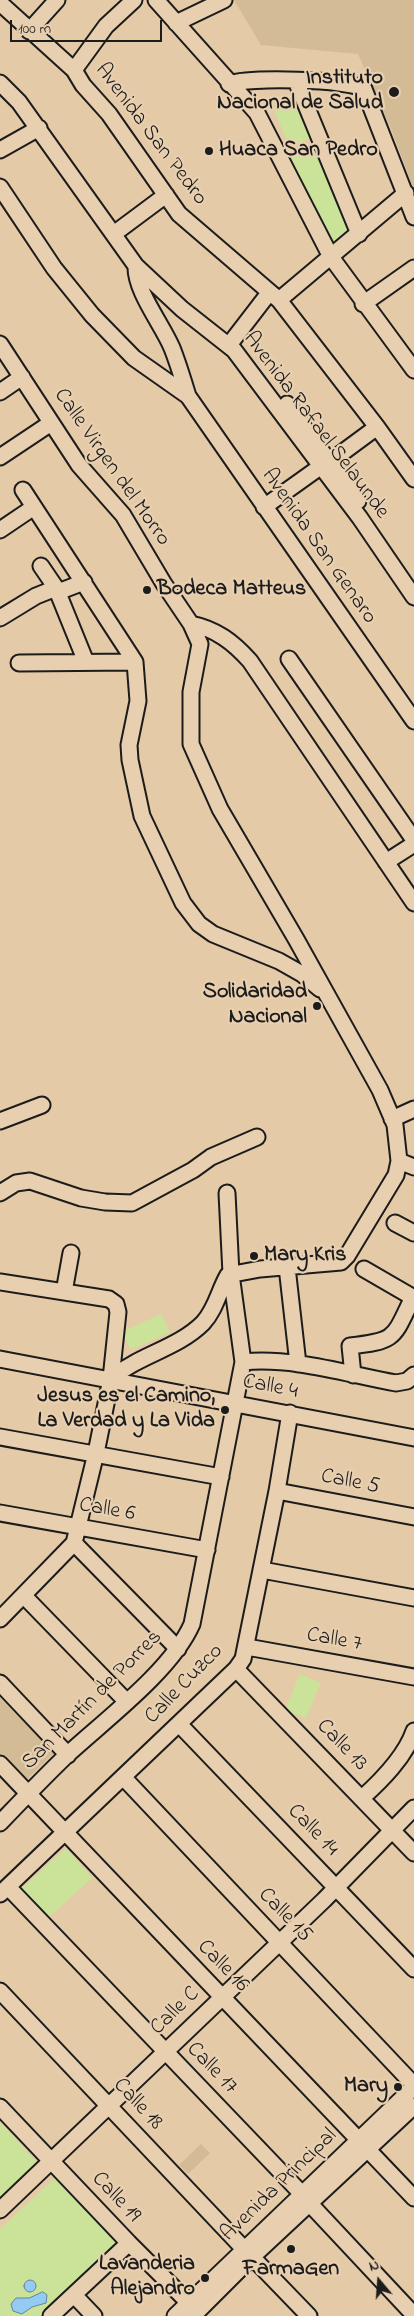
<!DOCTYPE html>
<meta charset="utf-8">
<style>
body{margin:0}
#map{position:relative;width:414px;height:2316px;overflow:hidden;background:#e4caa6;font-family:"Indie Flower",sans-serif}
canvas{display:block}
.north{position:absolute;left:354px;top:2256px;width:50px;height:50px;-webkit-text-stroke:4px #e8cfb0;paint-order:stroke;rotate:342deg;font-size:14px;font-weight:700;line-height:20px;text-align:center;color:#1c1c1c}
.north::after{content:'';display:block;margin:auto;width:18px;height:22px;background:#1c1c1c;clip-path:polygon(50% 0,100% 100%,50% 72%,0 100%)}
.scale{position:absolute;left:10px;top:20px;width:152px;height:22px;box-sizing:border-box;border:2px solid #1c1c1c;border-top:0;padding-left:6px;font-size:15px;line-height:18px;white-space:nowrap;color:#1c1c1c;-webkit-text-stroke:4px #e8cfb0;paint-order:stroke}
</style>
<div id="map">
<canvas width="414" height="2316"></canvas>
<div class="north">N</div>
<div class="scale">100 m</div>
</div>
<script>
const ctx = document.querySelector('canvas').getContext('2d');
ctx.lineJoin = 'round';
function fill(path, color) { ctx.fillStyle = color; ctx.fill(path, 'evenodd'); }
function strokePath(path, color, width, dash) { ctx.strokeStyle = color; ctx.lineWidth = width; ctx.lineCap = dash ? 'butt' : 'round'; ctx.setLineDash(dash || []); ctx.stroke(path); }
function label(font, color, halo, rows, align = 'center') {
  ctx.font = font + ' "Indie Flower",sans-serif'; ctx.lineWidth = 4.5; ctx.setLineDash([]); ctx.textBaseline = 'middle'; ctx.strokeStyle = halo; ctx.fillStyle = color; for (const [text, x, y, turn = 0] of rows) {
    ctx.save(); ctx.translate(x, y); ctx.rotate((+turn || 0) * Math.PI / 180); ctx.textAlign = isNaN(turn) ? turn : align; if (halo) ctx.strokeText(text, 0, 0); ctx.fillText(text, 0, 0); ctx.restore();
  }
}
fill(new Path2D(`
 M234,0H414V190L392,131L358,54L261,45Z
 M0,1698L54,1753L25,1781L0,1756Z
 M201,2144L210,2153L188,2174L179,2165Z`), '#d3bb96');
fill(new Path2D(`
 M297,93L314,137L289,146L271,101Z
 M320,145L355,230L328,245L291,156Z
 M161,1314L170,1332L131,1350L122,1332Z
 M300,1674L321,1683L306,1718L285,1710Z
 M66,1848L92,1878L47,1919L20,1890Z
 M0,2122L38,2164L0,2201Z
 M56,2177L121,2246L46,2316H0V2229Z`), '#cae399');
const water = new Path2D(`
 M24 2286a6 6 0 1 1 12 0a6 6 0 1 1-12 0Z
 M43,2292L47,2295L46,2303L32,2307L22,2314L13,2311L11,2304L16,2298H29Z`);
fill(water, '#93cbf2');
strokePath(water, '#63859c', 1);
const minor = new Path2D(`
 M156,0L257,113L331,257L414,370
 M0,3L74,70L83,85L109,114L179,214L279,300L377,427L414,479
 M176,23L224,0
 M29,31L57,0
 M74,70L106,26L134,0
 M296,81L359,234
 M0,83L19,102L136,266L182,309L234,350L360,518L414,597
 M229,84C248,77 349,79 364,89L414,217
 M0,150L39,128
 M0,187L54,268L92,315L134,358L188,396
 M119,230L166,195
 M136,266C135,291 162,324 172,348C178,363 183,380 188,396L414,721
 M279,300L406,193
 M363,304L414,268
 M0,344L79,465L123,515L164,584L191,624L200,644L191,692V744L220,809L296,939L380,1090L395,1125L399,1161L396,1175L347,1256L341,1262L260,1269L228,1275C219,1290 216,1309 203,1323C177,1349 138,1355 111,1379
 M229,345L269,293
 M0,392L22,377
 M287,404L358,501
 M0,457L51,423
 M331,461L377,427
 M23,490L135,662L138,701L129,745L130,760L142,816L183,903L199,924L213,934L279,961L302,974L320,989
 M264,507L320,467
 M0,530L34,507
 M41,566L56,588L86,662
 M58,592L84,582
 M0,618L36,596L56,588
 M191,624C216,629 233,642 250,661L414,903
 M289,659L414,840
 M19,663L135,662
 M386,862L414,844
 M392,1119L414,1109
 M0,1121L42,1105
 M399,1161L414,1167
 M0,1193L16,1183L30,1181L81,1198L105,1202L132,1203L193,1170L211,1157L257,1137
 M395,1223L414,1233
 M287,1267L298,1364
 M364,1269L414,1298
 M0,1282L109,1299L116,1304L118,1312L111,1379L96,1453L74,1543L0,1619
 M64,1292L71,1253
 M0,1359L414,1438
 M243,1362C294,1357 346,1374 396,1383L407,1381L414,1375
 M353,1375L350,1346C397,1341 393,1338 413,1297
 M0,1437L221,1477
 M277,1491L414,1517
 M0,1513L207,1550
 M74,1543L178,1649
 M262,1570L414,1598
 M24,1596L127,1702
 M247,1647L414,1677
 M236,1669L414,1853
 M0,1683L68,1755
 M179,1724L414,1969
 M0,1764L414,2198
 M123,1777L414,2085
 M362,1798C382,1780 405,1757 414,1731
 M0,1823C22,1800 44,1777 67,1755C105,1720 172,1670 192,1624L243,1362L231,1274L227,1193
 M8,1887L302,2194
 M0,1894L236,1669L243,1659L277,1491L290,1413
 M0,1991L244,2249
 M0,2107L129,2243L195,2309
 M311,2205L414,2315
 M0,2210L324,1900L414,1808
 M252,2257L309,2316
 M74,2295L94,2316
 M51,2316L129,2243
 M175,2316L414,2087
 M193,2316L252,2257L414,2106`);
strokePath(minor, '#1c1c1c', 19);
strokePath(minor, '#e8cfb0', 15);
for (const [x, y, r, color] of [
 [394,92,6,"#1c1c1c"],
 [209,151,5,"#1c1c1c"],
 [147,590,5,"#1c1c1c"],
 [317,1006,5,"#1c1c1c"],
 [254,1256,5,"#1c1c1c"],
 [225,1410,5,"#1c1c1c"],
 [398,2087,5,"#1c1c1c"],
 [291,2249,5,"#1c1c1c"],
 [205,2278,5,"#1c1c1c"]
]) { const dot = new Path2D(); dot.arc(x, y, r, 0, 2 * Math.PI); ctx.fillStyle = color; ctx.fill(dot); strokePath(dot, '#e8cfb0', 2); }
label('bold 22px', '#1c1c1c', '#e8cfb0', [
 ["Instituto",383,79],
 ["Nacional de Salud",383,104],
 ["Huaca San Pedro",219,151,"left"],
 ["Bodeca Matteus",157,590,"left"],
 ["Solidaridad",307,993],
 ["Nacional",307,1018],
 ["Mary Kris",264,1256,"left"],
 ["Jesus es el Camino,",215,1397],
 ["La Verdad y La Vida",215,1422],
 ["Mary",388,2087],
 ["Lavanderia",195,2265],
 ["Alejandro",195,2290],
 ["FarmaGen",291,2270,"center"]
], 'right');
label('22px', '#1c1c1c', '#e8cfb0', [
 ["Avenida San Pedro",150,135,53],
 ["Avenida Rafael Selaunde",315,426,53],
 ["Calle Virgen del Morro",111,468,55],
 ["Avenida San Genaro",318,547,55],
 ["Calle 4",270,1388,11],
 ["Calle 5",350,1483,11],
 ["Calle 6",107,1511,10],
 ["Calle 7",334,1641,10],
 ["Calle Cuzco",185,1685,-46],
 ["San Martín de Porres",93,1701,-45],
 ["Calle 13",341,1746,46],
 ["Calle 14",312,1831,46],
 ["Calle 15",284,1916,46],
 ["Calle 16",222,1967,46],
 ["Calle C",176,2012,-44],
 ["Calle 17",211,2069,46],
 ["Calle 18",137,2105,47],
 ["Avenida Principal",280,2186,-44],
 ["Calle 19",115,2198,47]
]);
</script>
